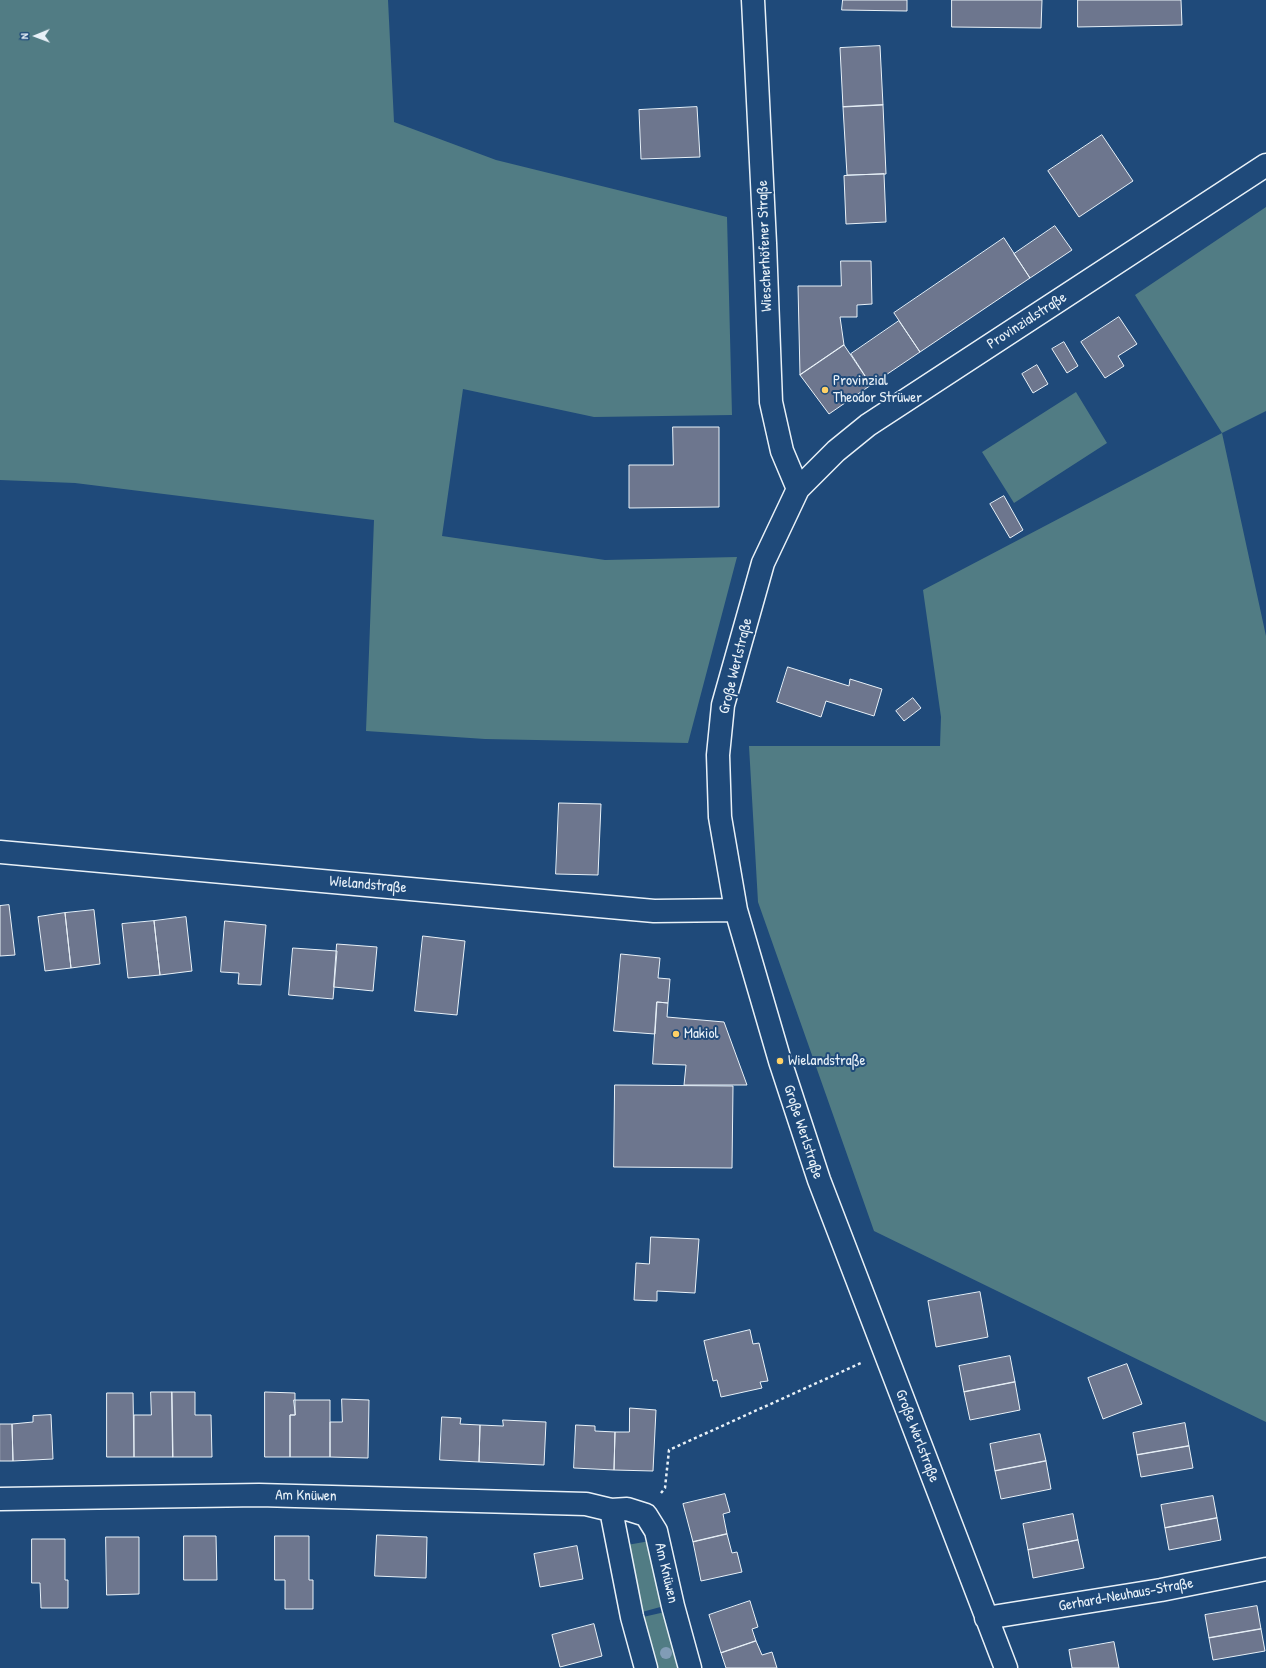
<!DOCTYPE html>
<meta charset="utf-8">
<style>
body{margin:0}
#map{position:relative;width:1266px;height:1668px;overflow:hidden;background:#1f4a7a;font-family:"Patrick Hand",sans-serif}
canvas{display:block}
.north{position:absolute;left:16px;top:16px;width:40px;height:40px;-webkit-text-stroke:3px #1f4a7a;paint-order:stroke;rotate:269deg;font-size:11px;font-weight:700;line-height:16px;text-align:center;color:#e8f1f8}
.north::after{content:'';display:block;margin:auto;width:14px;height:18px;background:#e8f1f8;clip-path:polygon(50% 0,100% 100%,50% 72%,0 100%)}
</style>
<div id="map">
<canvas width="1266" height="1668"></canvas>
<div class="north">N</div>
</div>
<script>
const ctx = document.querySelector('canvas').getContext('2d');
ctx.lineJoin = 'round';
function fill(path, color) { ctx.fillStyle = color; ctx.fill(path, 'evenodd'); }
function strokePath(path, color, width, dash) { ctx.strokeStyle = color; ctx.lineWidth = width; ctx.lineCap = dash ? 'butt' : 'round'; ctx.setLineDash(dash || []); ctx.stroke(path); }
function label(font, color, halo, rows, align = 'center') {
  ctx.font = font + ' "Patrick Hand",sans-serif'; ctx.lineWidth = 4; ctx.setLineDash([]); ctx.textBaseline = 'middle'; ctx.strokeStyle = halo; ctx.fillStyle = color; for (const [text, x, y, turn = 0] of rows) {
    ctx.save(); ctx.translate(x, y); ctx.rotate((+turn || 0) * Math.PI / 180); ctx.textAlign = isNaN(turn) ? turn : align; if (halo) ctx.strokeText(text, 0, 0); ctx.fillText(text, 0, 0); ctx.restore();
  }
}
fill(new Path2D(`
 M0,0H388L394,122L496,160L727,217L732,415L594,417L463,389L442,536L605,560L737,557L688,743L485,739L366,731L374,520L75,483L0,480Z
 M1266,207V411L1222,433L1266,636V1422L874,1231L758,902L749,746H940L941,717L923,590L1222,433L1135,295Z
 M1076,392L1107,443L1014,503L982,452Z
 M650,1541L664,1606L642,1612L627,1545Z
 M665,1612L683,1668H657L643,1617Z`), '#517c84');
const building = new Path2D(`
 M843,0H907V11L842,10Z
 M952,0H1042L1041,28L952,27Z
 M1078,0H1181L1182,25L1078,27Z
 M880,46L883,105L843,107L840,48Z
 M883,105L886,174L847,175L843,107Z
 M697,107L700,157L641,159L639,110Z
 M1102,135L1133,181L1079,217L1048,171Z
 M884,174L886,222L846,224L844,176Z
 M1055,226L1072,250L1030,278L1014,254Z
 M1004,238L1030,278L920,352L894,313Z
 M841,261H871L872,304L857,305V317H840L844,345L800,375L798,286H841Z
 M1119,317L1137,344L1118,356L1124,366L1105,378L1081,342Z
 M899,321L920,352L871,385L851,354Z
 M1064,342L1078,366L1067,373L1052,349Z
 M844,345L871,385L829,414L800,375Z
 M1037,365L1048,384L1033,393L1022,374Z
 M673,427H719V507L629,508V465H673Z
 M1004,496L1023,530L1010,538L990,504Z
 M788,667L849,686L850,679L882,689L874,716L826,701L821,717L777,702Z
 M913,698L921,708L904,721L896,711Z
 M559,803L601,804L598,875L556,874Z
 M9,905L15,955L0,956V906Z
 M94,910L100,964L71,968L65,913Z
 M65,913L71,968L45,971L38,917Z
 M186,917L192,971L160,975L154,921Z
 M154,921L160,975L128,978L122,924Z
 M225,921L266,925L261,985L238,984L239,973L221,972Z
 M423,936L465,941L457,1015L415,1011Z
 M337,944L377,947L373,991L334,987Z
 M293,948L337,951L333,999L289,995Z
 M621,954L660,958L658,978L670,979L668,1003L657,1002L655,1034L614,1031Z
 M657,1002L668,1003L667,1017L724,1022L747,1085H684L686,1065L653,1064Z
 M615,1085L733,1086L732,1168L614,1167Z
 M651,1237L699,1239L695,1293L657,1291V1301L634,1300L636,1263L649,1264Z
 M980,1292L988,1337L936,1347L928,1301Z
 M750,1330L753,1344L759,1343L768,1381L760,1382L762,1388L721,1397L717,1380L713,1381L704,1341Z
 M1010,1356L1015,1382L964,1392L959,1366Z
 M1127,1364L1142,1404L1103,1419L1088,1378Z
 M1015,1382L1020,1410L970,1420L964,1392Z
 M151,1392H172L173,1457H134V1415H151Z
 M172,1392H195V1415H211L212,1457H173Z
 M265,1392L295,1393V1415H290V1457H265Z
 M107,1393H133L134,1457H107Z
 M342,1399L369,1400L368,1458L330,1457V1422H342Z
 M294,1400H330V1457H290V1415H295Z
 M630,1408L656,1410L653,1471L614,1470L615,1432H629Z
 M51,1415L53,1459L13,1461L12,1424L33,1422V1416Z
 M442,1417L461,1418L460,1424L480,1425L479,1462L440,1460Z
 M503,1420L546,1422L544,1465L479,1462L480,1425L503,1426Z
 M1185,1423L1189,1446L1137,1455L1133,1433Z
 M0,1424H12L13,1461H0Z
 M576,1425L595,1426V1431L615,1432L614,1470L574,1468Z
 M1040,1434L1046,1461L995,1471L990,1444Z
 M1189,1446L1193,1468L1141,1477L1137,1455Z
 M1046,1461L1051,1489L1001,1499L995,1471Z
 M725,1494L730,1512L723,1514L727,1534L693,1542L683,1504Z
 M1213,1496L1217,1518L1165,1528L1161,1505Z
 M1073,1514L1078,1540L1028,1550L1023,1524Z
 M1217,1518L1221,1540L1169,1550L1165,1528Z
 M727,1534L732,1553L737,1552L742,1572L701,1581L693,1542Z
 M377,1535L427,1537L426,1578L375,1576Z
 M184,1536H216L217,1580H184Z
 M275,1536H309V1580H313V1609H285V1580H275Z
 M106,1537H139V1594L107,1595Z
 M32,1539H65V1580H68V1608H41L40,1583H32Z
 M1078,1540L1084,1568L1033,1578L1028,1550Z
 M577,1546L583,1579L540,1587L534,1554Z
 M750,1601L758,1627L752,1629L756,1641L721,1653L709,1615Z
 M1257,1606L1261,1629L1209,1638L1205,1615Z
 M594,1624L602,1656L560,1667L552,1635Z
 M1261,1629L1265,1651L1213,1660L1209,1638Z
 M756,1641L762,1655L772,1652L777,1668H726L721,1653Z
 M1114,1642L1119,1668H1072L1069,1650Z`);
fill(building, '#6d768e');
strokePath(building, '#e8f1f8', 1);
const minor = new Path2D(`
 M753,0L765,243L771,402L782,451L798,489
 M0,852L654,911L736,910
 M0,1499L259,1495L586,1504L611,1510L627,1509L646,1515L656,1531L673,1606L690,1668
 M611,1510L632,1617L646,1668
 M986,1618L1161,1590L1266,1569
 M1006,1668L819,1180L780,1061L736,910L720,817L718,755L723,705L763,563L798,489L836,451L868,425L1266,165`);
strokePath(minor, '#e8f1f8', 25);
strokePath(new Path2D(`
 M661,1493L665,1488L669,1450L861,1363`), '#e8f1f8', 2.5, [3, 3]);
strokePath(minor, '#1f4a7a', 22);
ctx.fillStyle = '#819cb6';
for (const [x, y] of [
 [666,1653]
]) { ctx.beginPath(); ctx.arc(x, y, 6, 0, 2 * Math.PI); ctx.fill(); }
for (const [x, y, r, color] of [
 [825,390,4,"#ffd166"],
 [676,1034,4,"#ffd166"],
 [780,1061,4,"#ffd166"]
]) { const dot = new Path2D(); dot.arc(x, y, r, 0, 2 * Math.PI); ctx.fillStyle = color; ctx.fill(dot); strokePath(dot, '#1f4a7a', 1.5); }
label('15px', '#e8f1f8', '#1f4a7a', [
 ["Wiescherhöfener Straße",765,246,-92],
 ["Provinzialstraße",1027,321,-33],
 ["Große Werlstraße",736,666,-76],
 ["Wielandstraße",368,885,5],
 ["Große Werlstraße",803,1132,72],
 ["Große Werlstraße",917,1436,69],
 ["Am Knüwen",306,1496,1],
 ["Am Knüwen",666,1573,77],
 ["Gerhard-Neuhaus-Straße",1126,1595,-10]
]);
label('15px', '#e8f1f8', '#1f4a7a', [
 ["Provinzial",833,381],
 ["Theodor Strüwer",833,398],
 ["Makiol",684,1034],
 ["Wielandstraße",788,1061]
], 'left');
</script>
